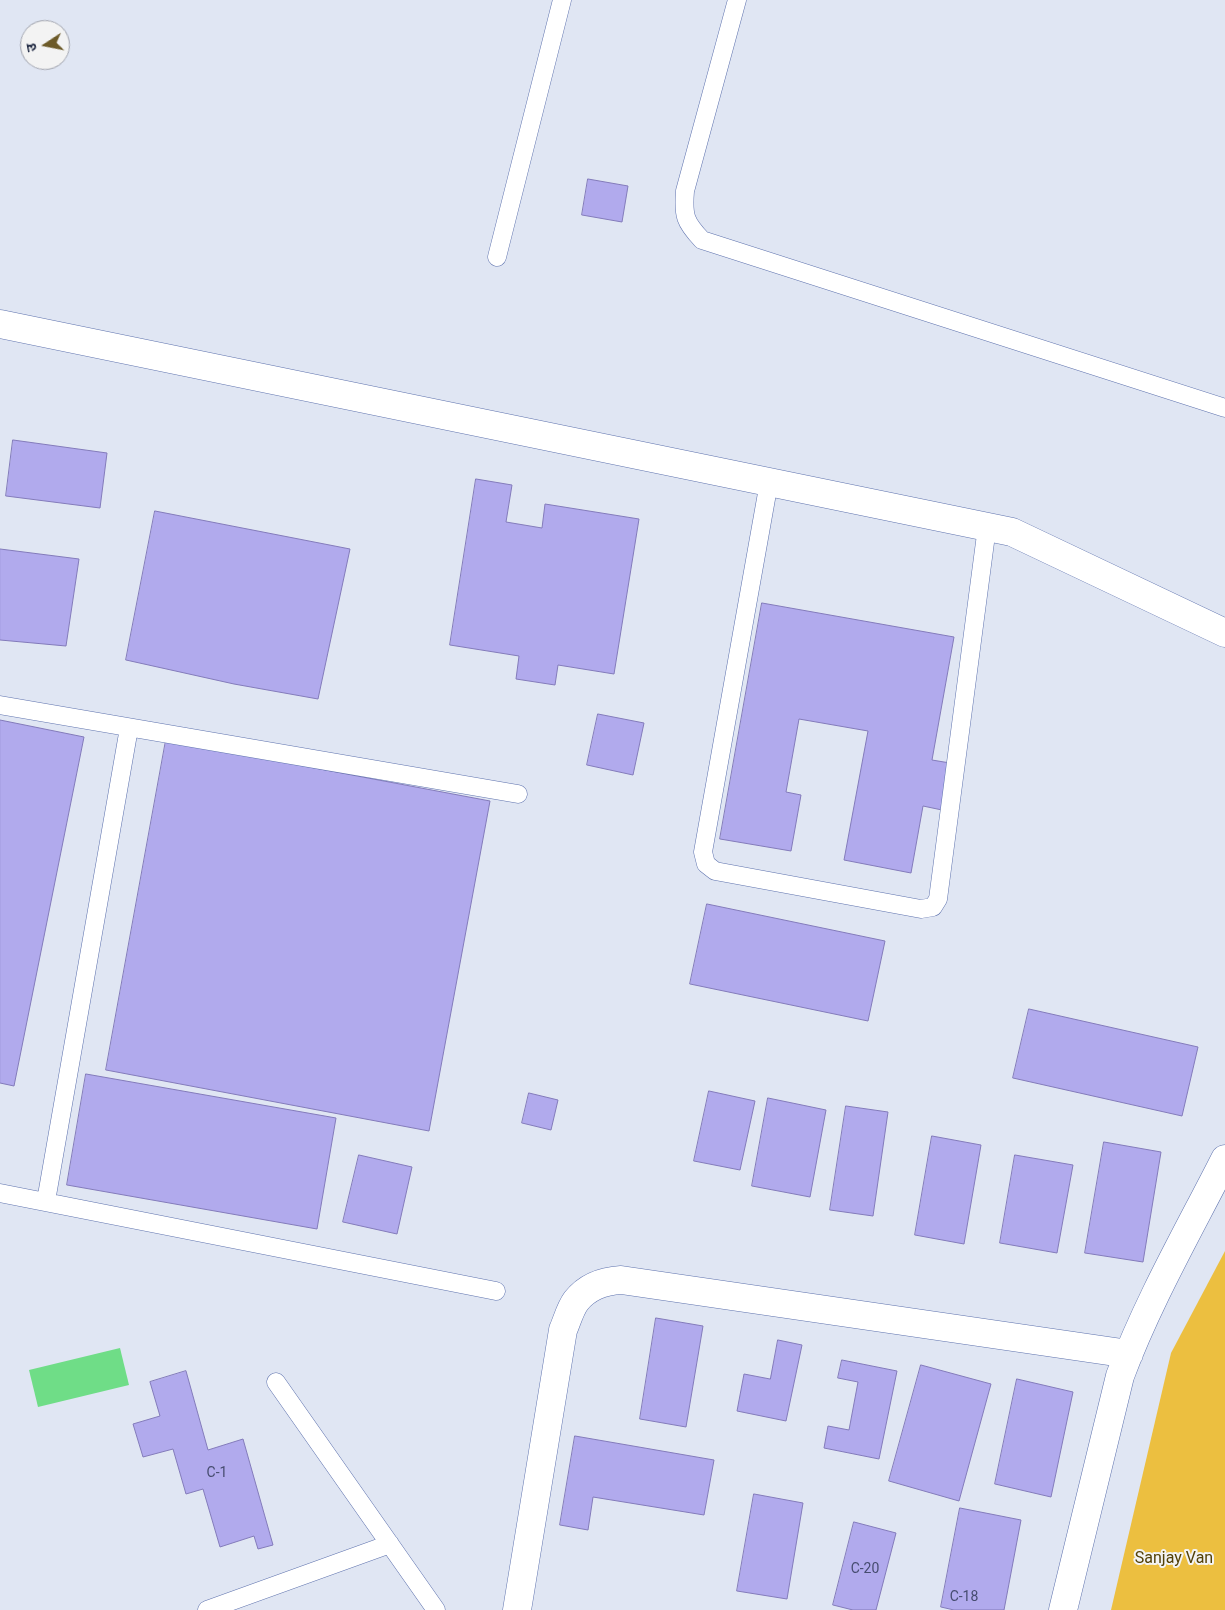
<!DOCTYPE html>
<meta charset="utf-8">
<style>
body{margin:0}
#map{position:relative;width:1225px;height:1610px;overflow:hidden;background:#e0e6f3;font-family:Roboto,"Noto Sans Devanagari",sans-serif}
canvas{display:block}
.north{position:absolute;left:20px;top:20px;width:50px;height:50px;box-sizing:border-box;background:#f3f3f3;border:1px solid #a0a3ad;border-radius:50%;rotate:259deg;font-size:14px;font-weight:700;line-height:20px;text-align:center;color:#232c45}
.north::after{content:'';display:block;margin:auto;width:18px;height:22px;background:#6c5a28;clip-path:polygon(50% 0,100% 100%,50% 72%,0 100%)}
</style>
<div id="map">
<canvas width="1225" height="1610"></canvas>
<div class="north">उ</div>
</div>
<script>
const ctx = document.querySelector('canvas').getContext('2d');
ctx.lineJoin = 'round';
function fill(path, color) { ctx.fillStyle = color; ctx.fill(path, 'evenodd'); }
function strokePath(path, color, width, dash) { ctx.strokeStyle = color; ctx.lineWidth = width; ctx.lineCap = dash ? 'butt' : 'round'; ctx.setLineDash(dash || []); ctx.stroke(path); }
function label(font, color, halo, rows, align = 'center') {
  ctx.font = font + ' Roboto,sans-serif'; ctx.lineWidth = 4; ctx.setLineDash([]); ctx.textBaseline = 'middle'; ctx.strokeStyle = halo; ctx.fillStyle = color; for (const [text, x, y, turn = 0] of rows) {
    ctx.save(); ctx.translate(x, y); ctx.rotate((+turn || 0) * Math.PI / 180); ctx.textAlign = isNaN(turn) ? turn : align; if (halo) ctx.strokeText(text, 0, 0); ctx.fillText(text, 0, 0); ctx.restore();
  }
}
fill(new Path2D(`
 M1225,1251V1610H1111L1171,1353Z`), '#ecbf40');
fill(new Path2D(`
 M120,1348L129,1385L38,1407L29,1370Z`), '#6fdd87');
const building = new Path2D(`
 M588,179L628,186L622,222L582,215Z
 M13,440L107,453L100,508L6,496Z
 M476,479L512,485L506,522L542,528L545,504L639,519L614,674L558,665L555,685L516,679L519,656L450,645Z
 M155,511L350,549L318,699L234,684L126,660Z
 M0,549L79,559L66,646L0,640Z
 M762,603L954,637L932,760L950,763L942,810L923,806L911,873L844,860L868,731L799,719L786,792L801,795L791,851L720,839Z
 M598,714L644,723L633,775L587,765Z
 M0,720L84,737L14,1086L0,1083Z
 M166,740L490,801L429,1131L106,1070Z
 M707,904L885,941L868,1021L690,984Z
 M1029,1009L1198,1047L1182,1116L1013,1078Z
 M86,1074L336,1118L317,1229L67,1185Z
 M709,1091L755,1101L740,1170L694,1161Z
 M529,1093L558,1100L551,1130L522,1123Z
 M768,1098L826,1110L810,1197L752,1186Z
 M846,1106L888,1112L873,1216L830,1210Z
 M932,1136L981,1145L964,1244L915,1235Z
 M1104,1142L1161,1152L1143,1262L1085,1253Z
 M359,1155L412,1167L397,1234L343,1222Z
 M1015,1155L1073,1165L1057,1253L1000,1243Z
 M656,1318L703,1326L686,1427L640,1419Z
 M778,1340L802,1345L786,1421L737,1411L744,1374L770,1379Z
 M842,1360L897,1371L879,1459L824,1448L828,1426L849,1430L858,1382L838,1378Z
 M921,1365L991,1384L959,1501L889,1481Z
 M186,1371L208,1450L243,1439L273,1545L258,1549L254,1536L220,1547L203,1489L186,1494L173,1449L143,1457L133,1424L160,1416L150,1382Z
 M1017,1379L1073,1392L1051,1497L995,1484Z
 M575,1436L714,1460L704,1515L593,1497L588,1530L560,1525Z
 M754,1494L803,1503L787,1599L737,1591Z
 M960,1508L1021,1520L1004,1610H954L941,1607Z
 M854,1522L896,1533L876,1610H853L833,1605Z`);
fill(building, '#b1aaed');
strokePath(building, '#837bba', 1);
const service = new Path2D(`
 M737,0L685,191C683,216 685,222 702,240L1225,408
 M497,257L562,0
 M769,482L703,852L706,864L715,871L921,909L933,907L938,899L987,527
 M0,705L518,794
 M0,1193L496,1291
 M46,1201L129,728
 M276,1382L436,1610
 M207,1610L390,1544`);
const minor = new Path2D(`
 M0,324L1012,532L1225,633
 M517,1610L563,1330C567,1321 570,1309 576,1301C587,1287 604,1281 621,1280L1129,1354
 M1063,1610L1120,1376C1148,1301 1189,1230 1225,1159`);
strokePath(service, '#5f73ae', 19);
strokePath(minor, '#5f73ae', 29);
strokePath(service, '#fff', 18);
strokePath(minor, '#fff', 28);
label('14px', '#464c6f', null, [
 ["C-1",217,1473],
 ["C-20",865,1569],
 ["C-18",964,1597]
]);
label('16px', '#534106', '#f3f3f3', [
 ["Sanjay Van",1174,1559]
]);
</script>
